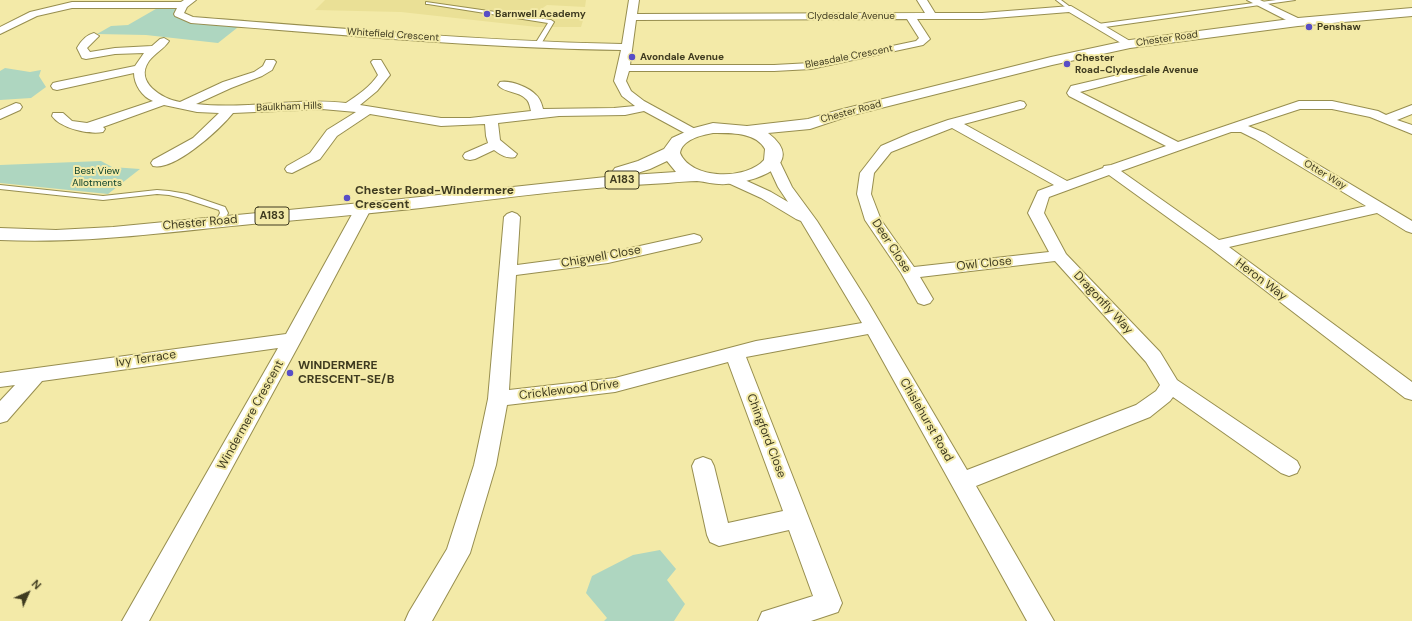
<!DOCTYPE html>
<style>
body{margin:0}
#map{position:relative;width:1412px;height:621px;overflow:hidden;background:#f3eaa8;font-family:"DM Sans",sans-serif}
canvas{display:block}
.north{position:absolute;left:8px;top:573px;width:40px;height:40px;-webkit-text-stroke:3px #f3eaa8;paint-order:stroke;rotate:45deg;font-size:11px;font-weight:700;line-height:16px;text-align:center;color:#3f3b20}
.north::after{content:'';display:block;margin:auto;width:14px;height:18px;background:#3f3b20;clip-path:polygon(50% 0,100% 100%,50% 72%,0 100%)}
</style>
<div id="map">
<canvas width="1412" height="621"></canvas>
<div class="north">N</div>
</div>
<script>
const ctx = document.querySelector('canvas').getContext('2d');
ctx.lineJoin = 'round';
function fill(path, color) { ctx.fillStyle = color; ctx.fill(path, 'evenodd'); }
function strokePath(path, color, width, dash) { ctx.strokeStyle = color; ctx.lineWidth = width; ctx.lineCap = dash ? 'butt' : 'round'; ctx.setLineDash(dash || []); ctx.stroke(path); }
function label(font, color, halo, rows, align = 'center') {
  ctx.font = font + ' "DM Sans",sans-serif'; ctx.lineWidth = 4; ctx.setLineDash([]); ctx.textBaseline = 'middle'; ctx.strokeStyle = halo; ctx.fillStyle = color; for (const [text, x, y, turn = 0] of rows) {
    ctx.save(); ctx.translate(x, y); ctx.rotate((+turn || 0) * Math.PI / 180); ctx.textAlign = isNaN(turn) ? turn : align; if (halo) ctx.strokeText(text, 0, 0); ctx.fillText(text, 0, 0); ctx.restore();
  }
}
fill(new Path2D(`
 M325,0H586L585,7L547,5L537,12L561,16L584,17L581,27H537L401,12L315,10Z`), '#eae096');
fill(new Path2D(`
 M183,5V17L242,24L218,43L146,35L97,34L111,26L128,25L161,6Z
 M5,68L30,72L41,70L39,76L46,87L31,98L0,100V71Z
 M101,161L112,167L140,169L108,194L0,183V165Z
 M660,550L676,569L667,580L685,604L674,621H604L607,618L586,593L592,576L633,555Z`), '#aed6c0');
const service = new Path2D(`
 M1056,0H1061L1073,9L1069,10Z
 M1276,0H1295L1098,28L1095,26L1098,24Z
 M426,2L551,20L554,22L541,44L538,46L535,44L548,23L428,4H426Z
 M0,185L103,196L157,190L169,191L187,194L225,207L228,213L223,223H220L216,221L220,213L219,210L182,198L169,195L157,194L103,200L0,189Z`);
const minor = new Path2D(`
 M184,0H196L187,7L184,13L193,17C336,28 479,41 622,44L629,0H639L637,14L925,13L917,0H927L935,13H982L1071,6L1135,44L1134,46H1126L1069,12L982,19H917L930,39L923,45L811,69L774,71H629L626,81L631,91L644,101L697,130L699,133L697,136L692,137L644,111L625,115L559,116L498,123L500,140L517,154L515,157C507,159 501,155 494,150L475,159L470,160L465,159L463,156L465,153L488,143L486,136L485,124L441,126L370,114L337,136L320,159L292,173L287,172L285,169L287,166L310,153L327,130L356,112L322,109L233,113C220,129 175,171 153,166L151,163L153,160L193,138L219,113L197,112L164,105L103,127L105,129L103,132C89,135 60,128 52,116L53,113H63L72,121L87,123L153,101C142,97 134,84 134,73L57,90L53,89L51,86L53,83L57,82L135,66L144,53L115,54L86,59L82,58L77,48C81,41 86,35 94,33L99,36L87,48L90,52L115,48L152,46L160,39L164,38L169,41C164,49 155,53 149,61C134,82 162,99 180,102L223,82L254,72L263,66L266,60H274L276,62L272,70L262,76L231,88L196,104C246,110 296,97 346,103C358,95 370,87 378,75L371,62L373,60H381L390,75L377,91L360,105L441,118H470L531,111C530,107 529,101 526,99C519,91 504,93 498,85L500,82C510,80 529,87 536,95C540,98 542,105 543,109L614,108L635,106L622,96L614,81L621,50C478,48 334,34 191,23L175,16L174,14L177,8H72L37,16L0,34V27L30,12L72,2H181ZM907,19L919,38L916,41L811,63L774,65H630L636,20Z
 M1247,0H1260L1302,20L1303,22L1298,25L1294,24Z
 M1144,69L1148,70L1150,72L1148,74L1080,92L1178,142L1299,101H1332L1378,111L1386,115L1412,105V114L1397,120L1412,125V134L1370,117L1332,109H1300L1248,126L1265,133L1412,221V233L1406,231L1377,213L1229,247L1412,382V400L1405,398L1210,248L1109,175L1049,197L1044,213L1066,254L1160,352L1177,380L1297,461L1300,467L1297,473L1289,476L1281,473L1173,397L1170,401L1150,417L976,486L1054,621H1027L868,334L746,357L842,603L838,612L811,621H758L762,612L813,596L789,530L719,546L710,542L707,535L692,466L695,460L703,457L711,460L714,466L728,523L783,511L728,362L615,392L507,405L496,465L470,553L432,621H405L409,612L447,549L474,465L488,399L504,217L507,214L512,212L517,214L520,217L517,265L608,253L694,234L700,236L702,239L700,242L608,263L516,275L509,390L615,378L756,341L862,323L801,221L796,219L761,198L726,182L724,179L726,176L731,175L736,176L771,192L788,202L778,187L766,161L768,158L773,157L778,158L792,187L817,221L868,302L967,470L1136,405L1156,391L1160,385L1146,362L1055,261L920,277L933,299L930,303L924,305L918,303L901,273L865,220L857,194L860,173L881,146L911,133L948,120L1020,101L1024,102L1026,105L1024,108L964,124L1067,181L1103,168L1104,166L1111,165L1166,146L1069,96L1067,93L1071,86ZM952,128L1054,185L1038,191L1028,213L1049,252L914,267L881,220L871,194L874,173L891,152ZM1231,132H1241L1255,139L1366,206L1219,240L1121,171Z
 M16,103L20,104L22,107L20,110L0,119V110Z
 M364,202L369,204L372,207L302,339L149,621H122L278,348L42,381L7,421L0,423V401L15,385L0,387V373L286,334L356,207L359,204Z`);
const primary = new Path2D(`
 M1412,8V16L1298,26L1130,48L1052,65L849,116L810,129L768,133C810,165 752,183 726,184C716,185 707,182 697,181C688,181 678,182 668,183C585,187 503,198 421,208C365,214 308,219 252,224C168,232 85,244 0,240V228L56,230L113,227L392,200L615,176L612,172L615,168L638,161L664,149L672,138L694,128L713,123L747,126L808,119L839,110L1051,57L1130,40L1298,18ZM713,133C730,133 756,132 765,149L764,160C747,180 691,180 680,153C682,140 701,135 713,133ZM667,161L676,172L631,175L650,169Z`);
strokePath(service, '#978e4f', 2);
strokePath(minor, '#978e4f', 2);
strokePath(primary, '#978e4f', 2);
fill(service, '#fff');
fill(minor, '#fff');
fill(primary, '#fff');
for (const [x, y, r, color] of [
 [487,14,4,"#584ec6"],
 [1309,27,4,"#584ec6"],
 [632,57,4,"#584ec6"],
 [1067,64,4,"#584ec6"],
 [347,198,4,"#584ec6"],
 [290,373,4,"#584ec6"]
]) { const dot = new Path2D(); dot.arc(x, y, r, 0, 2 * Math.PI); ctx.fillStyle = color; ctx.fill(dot); strokePath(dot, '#f3eaa8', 1.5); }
label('bold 10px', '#3f3b20', '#f3eaa8', [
 ["Barnwell Academy",495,14],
 ["Penshaw",1317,27],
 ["Avondale Avenue",640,57],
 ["Chester",1075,58],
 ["Road-Clydesdale Avenue",1075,70]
], 'left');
label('10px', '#3f3b20', '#f3eaa8', [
 ["Clydesdale Avenue",851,16],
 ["Whitefield Crescent",393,35,4],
 ["Chester Road",1167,39,-8],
 ["Bleasdale Crescent",849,57,-11],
 ["Baulkham Hills",289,107,-2],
 ["Chester Road",851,112,-15],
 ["Otter Way",1325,175,31]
]);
label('10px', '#093f29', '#f3eaa8', [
 ["Best View",97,171],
 ["Allotments",97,183]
]);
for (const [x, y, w] of [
 [622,180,34],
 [272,216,34]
]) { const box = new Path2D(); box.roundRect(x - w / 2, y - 9, w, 18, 3); ctx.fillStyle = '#f3eaa8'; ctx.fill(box); strokePath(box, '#3f3b20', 1); }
label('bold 11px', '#3f3b20', null, [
 ["A183",622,180],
 ["A183",272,216]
]);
label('bold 12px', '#3f3b20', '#f3eaa8', [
 ["Chester Road-Windermere",355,191],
 ["Crescent",355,205],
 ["WINDERMERE",298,366],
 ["CRESCENT-SE/B",298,380]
], 'left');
label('12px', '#3f3b20', '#f3eaa8', [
 ["Chester Road",200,223,-5],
 ["Deer Close",891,246,57],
 ["Chigwell Close",601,257,-10],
 ["Owl Close",984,264,-6],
 ["Heron Way",1261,280,37],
 ["Dragonfly Way",1103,303,47],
 ["Ivy Terrace",146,359,-8],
 ["Cricklewood Drive",569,390,-7],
 ["Windermere Crescent",251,415,-61],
 ["Chislehurst Road",926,420,60],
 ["Chingford Close",766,436,69]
]);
</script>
